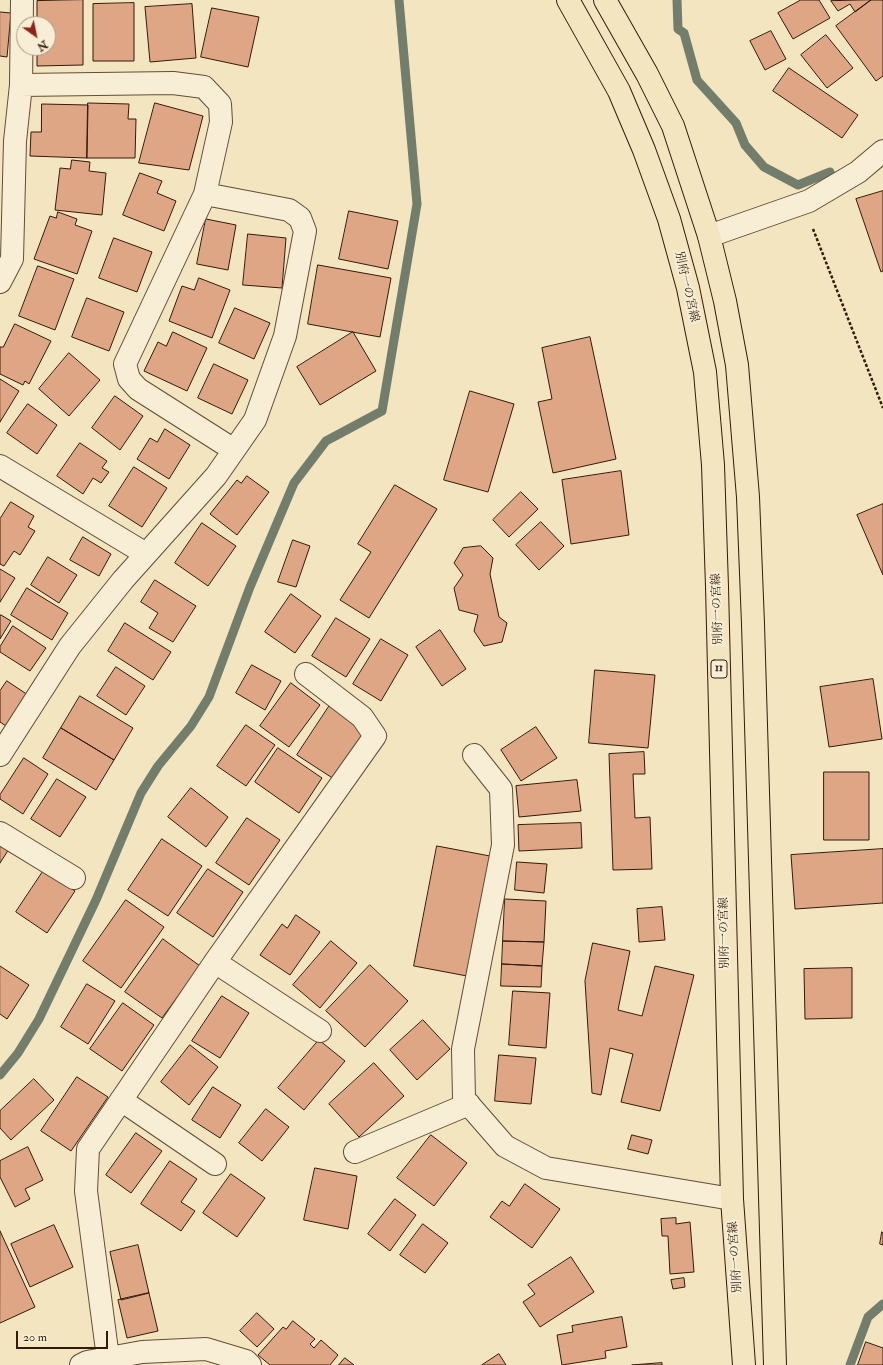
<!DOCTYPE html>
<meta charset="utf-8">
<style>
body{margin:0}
#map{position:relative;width:883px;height:1365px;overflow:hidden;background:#f2e5bf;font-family:"IM FELL Double Pica",serif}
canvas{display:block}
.north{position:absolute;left:16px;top:16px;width:40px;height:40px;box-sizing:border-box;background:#f7eed5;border:1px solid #a99984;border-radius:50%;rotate:147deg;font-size:11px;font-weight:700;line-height:16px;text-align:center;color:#35190a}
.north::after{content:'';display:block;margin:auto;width:14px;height:18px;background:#8f2418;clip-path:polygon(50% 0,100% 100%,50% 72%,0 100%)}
.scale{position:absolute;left:16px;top:1331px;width:92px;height:18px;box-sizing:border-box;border:2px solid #35190a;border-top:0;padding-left:5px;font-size:12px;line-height:14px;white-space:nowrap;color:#35190a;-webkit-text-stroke:3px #f7eed5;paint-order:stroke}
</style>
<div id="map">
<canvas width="883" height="1365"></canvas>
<div class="north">N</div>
<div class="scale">20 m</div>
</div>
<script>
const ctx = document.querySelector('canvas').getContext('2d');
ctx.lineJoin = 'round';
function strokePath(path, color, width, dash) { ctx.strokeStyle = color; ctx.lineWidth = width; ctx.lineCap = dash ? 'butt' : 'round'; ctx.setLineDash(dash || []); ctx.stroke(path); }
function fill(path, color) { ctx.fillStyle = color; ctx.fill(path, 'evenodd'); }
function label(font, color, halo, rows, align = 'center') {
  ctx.font = font + ' "IM FELL Double Pica","Noto Serif JP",serif'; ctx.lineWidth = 4; ctx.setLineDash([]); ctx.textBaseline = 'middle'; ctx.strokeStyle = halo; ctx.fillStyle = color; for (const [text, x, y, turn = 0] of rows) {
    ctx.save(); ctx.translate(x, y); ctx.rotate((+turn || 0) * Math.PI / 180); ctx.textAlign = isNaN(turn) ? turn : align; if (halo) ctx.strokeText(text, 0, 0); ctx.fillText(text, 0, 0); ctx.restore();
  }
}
strokePath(new Path2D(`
 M677,0L678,29L684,33L697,80L736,123L745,145L764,167L798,185L830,172
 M0,1075L18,1053L39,1019L96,900L141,793L158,766L191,726L209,697L250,587L294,483L326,441L382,411L417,204L399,0
 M850,1365L868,1317L883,1304`), '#737d6c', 9);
const building = new Path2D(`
 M83,0V65L37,66V48H48V24H37V1Z
 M801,0H819L830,18L793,39L778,13Z
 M871,0H883V76L876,81L836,26Z
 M871,0L855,12L850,4L838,11L831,1Z
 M134,3V61H93V4Z
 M192,4L196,58L150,62L145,7Z
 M212,8L259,17L248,67L201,57Z
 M0,12L11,13L7,57L0,56Z
 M771,31L786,59L765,70L750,41Z
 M826,35L853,68L827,88L801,55Z
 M789,68L858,115L842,138L773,91Z
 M88,103L129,104L128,119H136L135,158H87Z
 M155,103L203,116L189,170L139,163Z
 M42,104L88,105L87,158L30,156L31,132H41Z
 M72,160L90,162L89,171L106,173L102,215L55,210L60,168L70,169Z
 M140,173L162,181L157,193L176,201L164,231L123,215Z
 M883,191V271L881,272L856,199Z
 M349,211L398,221L388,269L339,259Z
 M58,212L77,219L75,225L92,231L77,274L34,259L50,216L56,218Z
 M206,219L236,225L228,270L197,264Z
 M248,234L286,238L282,288L243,285Z
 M114,238L152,252L137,292L99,278Z
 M318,265L391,278L380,337L308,324Z
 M38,266L74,279L55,330L19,316Z
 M199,278L230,290L212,338L169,321L182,286L194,290Z
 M87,298L124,312L109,351L72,337Z
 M235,308L270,323L254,359L219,343Z
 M15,324L51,341L29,384L25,381L23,385L0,374V347H3Z
 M173,332L207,348L187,391L144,371L158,342L166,346Z
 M353,332L376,371L320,405L297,367Z
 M590,337L616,459L553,473L538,402L552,399L542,348Z
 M69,353L100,380L69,416L39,389Z
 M214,364L248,380L232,414L198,398Z
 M0,379L19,391L0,422Z
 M470,391L514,404L488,492L444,480Z
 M115,396L143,416L120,450L92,428Z
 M28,404L57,425L37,454L7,433Z
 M165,429L190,445L169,479L137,459L150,438L157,442Z
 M80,443L107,461L102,468L109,472L101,483L93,478L83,494L57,476Z
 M134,467L167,488L142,527L109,506Z
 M621,471L629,535L571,544L562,480Z
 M247,476L269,492L237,535L210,514L237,480L241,483Z
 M395,485L437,509L369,618L340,600L371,552L358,544Z
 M521,492L538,509L509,537L493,520Z
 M11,502L34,516L28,527L35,531L20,555L14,551L4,566L0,564V519Z
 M883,504V575L857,515Z
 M541,522L564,546L539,570L516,545Z
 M202,523L236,546L208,586L175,563Z
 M83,537L111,554L99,576L70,560Z
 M293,540L310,546L296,587L278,582Z
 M481,546L493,558L490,574L499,617L507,623L502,642L484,646L474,631L478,615L459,610L454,588L463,575L454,563L463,548Z
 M48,557L77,575L59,603L31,585Z
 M0,569L15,578L0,602Z
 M155,580L196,606L173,642L149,628L158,613L141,602Z
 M27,588L68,613L52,640L11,615Z
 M291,594L321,616L295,653L265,632Z
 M1,615L11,621L0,639V617Z
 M336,618L370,639L346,677L312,656Z
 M125,623L171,652L153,680L108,651Z
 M13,626L46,648L30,671L0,652V647Z
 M440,630L466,669L442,686L416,647Z
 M381,639L408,655L381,701L353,684Z
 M252,665L281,681L265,710L236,693Z
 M116,667L145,686L126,715L97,696Z
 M595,670L655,675L648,748L589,743Z
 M873,679L882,739L829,747L820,687Z
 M7,681L31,697L9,728L0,722V691Z
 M291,683L320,705L289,747L260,726Z
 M80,696L133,728L114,760L61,728Z
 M330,705L370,732L337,781L297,755Z
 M246,725L275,745L246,786L217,766Z
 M536,727L557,758L521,781L501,750Z
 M61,728L114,760L96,790L43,758Z
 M278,748L322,778L299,813L255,782Z
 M644,752L645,774H633L635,818L650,817L652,869L613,870L609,754Z
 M24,758L48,774L23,814L0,799V795Z
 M824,772H869V840H824Z
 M57,779L86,797L60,837L31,819Z
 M577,780L581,811L519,817L516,786Z
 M191,788L228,817L206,847L168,817Z
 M247,818L280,840L249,885L216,863Z
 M581,823L582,848L519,851L518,825Z
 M162,839L202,866L168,916L128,890Z
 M0,843L9,849L0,863Z
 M437,846L490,856L467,976L414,966Z
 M883,849V903L795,909L791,855Z
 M517,862L547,864L544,893L515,890Z
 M208,869L243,892L213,937L177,913Z
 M44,870L75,891L47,933L16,912Z
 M505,899L546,901L544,942L503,941Z
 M126,900L164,927L121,988L83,961Z
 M662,907L665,940L639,942L637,909Z
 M296,915L320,932L290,975L260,955L282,924L287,928Z
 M163,939L200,966L162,1018L125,992Z
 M331,941L357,963L320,1008L293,985Z
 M503,941L544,942L542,966L502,964Z
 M593,943L630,951L618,1010L642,1016L655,966L694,975L660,1111L621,1102L633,1054L610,1048L601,1095L592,1093L585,981Z
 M502,964L542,966L541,987L501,986Z
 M370,965L408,1001L365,1047L326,1011Z
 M0,966L29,985L7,1019L0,1014Z
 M852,968V1018L805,1019L804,969Z
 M87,984L115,1001L88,1044L61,1027Z
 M513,991L550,993L546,1048L509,1045Z
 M222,996L249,1013L220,1058L192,1041Z
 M123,1003L154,1025L122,1071L90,1049Z
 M423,1020L450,1049L417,1080L390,1050Z
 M319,1040L345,1061L304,1110L278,1088Z
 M190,1045L218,1067L189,1105L161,1082Z
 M499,1055L536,1058L531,1104L495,1101Z
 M374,1063L404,1096L359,1137L329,1104Z
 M77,1077L108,1097L71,1151L41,1131Z
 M34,1079L54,1100L11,1140L0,1128V1111Z
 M213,1087L241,1105L220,1138L192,1120Z
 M266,1109L289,1127L262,1161L239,1143Z
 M136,1133L162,1151L131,1193L106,1175Z
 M431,1135L467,1163L434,1206L397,1178Z
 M632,1135L652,1140L648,1154L628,1149Z
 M28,1147L43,1180L25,1189L30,1199L15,1207L0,1177V1161Z
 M170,1161L197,1179L181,1202L195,1211L181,1231L141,1204Z
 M315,1168L357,1176L348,1229L304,1220Z
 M231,1174L265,1198L237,1237L203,1213Z
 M525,1184L560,1209L532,1248L490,1217L502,1201L509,1206Z
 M395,1199L416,1215L390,1251L368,1234Z
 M676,1218V1224L690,1222L694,1272L670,1274L668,1236H662L661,1219Z
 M423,1224L448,1243L425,1273L400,1255Z
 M54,1225L73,1267L30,1287L11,1244Z
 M0,1231L35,1307L0,1323Z
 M882,1232L883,1233V1245L880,1244Z
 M138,1245L149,1293L121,1300L110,1252Z
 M571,1257L594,1292L540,1327L523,1302L535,1294L528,1285Z
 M684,1278L685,1287L673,1289L671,1280Z
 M149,1293L158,1331L127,1338L118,1300Z
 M257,1313L274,1329L257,1347L240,1331Z
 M622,1317L627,1347L605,1351L606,1358L562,1365L557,1335L573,1332L572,1326Z
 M293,1321L315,1339L310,1344L314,1348L321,1340L338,1355L330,1365H270L258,1355L283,1327L286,1329Z
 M866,1342L883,1348V1365H858Z
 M499,1354L506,1365H482Z
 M345,1358L354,1365H339Z
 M662,1363V1365H632Z`);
fill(building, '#dfa686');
strokePath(building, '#35190a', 1);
const minor = new Path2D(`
 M21,85L173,83L204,87L220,104L221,122L205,194L125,364L129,379L138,389L234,450
 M709,236L809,201L858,172L883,151
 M0,282L12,259L15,141L21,85L22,0
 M0,466L146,554
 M0,755L70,646L123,580L216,476L255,420L285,336L305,231L300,218L289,210L205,194
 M474,755L501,789L503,845L463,1049L464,1099L505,1146L546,1168L732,1199
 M0,833L74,878
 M215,962L320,1031
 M121,1100L215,1164
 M355,1152L469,1104
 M108,1358L86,1191L88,1149L215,962L375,736L362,717L306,674
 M81,1365L87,1362L142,1352L206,1349L246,1361L250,1365`);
const major = new Path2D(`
 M568,0L619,91L644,150L669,219L688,288L705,372L713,465L717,587L732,1199L744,1365
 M605,0L647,74L673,126L709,236L725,301L737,365L748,497L753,624L775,1365`);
strokePath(minor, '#644c37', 24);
strokePath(major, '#35190a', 24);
strokePath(new Path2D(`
 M813,229L883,408`), '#35190a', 2.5, [3, 2]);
strokePath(minor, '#f7eed5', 22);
strokePath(major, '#f2e5bf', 22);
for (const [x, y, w] of [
 [719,669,16]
]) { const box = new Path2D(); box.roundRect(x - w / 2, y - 9, w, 18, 3); ctx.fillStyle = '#f7eed5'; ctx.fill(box); strokePath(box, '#35190a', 1); }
label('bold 11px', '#35190a', null, [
 ["11",719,669]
]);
label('12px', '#35190a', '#f7eed5', [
 ["別府一の宮線",686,287,77],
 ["別府一の宮線",718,609,-92],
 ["別府一の宮線",725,933,-91],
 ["別府一の宮線",736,1257,-94]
]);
</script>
